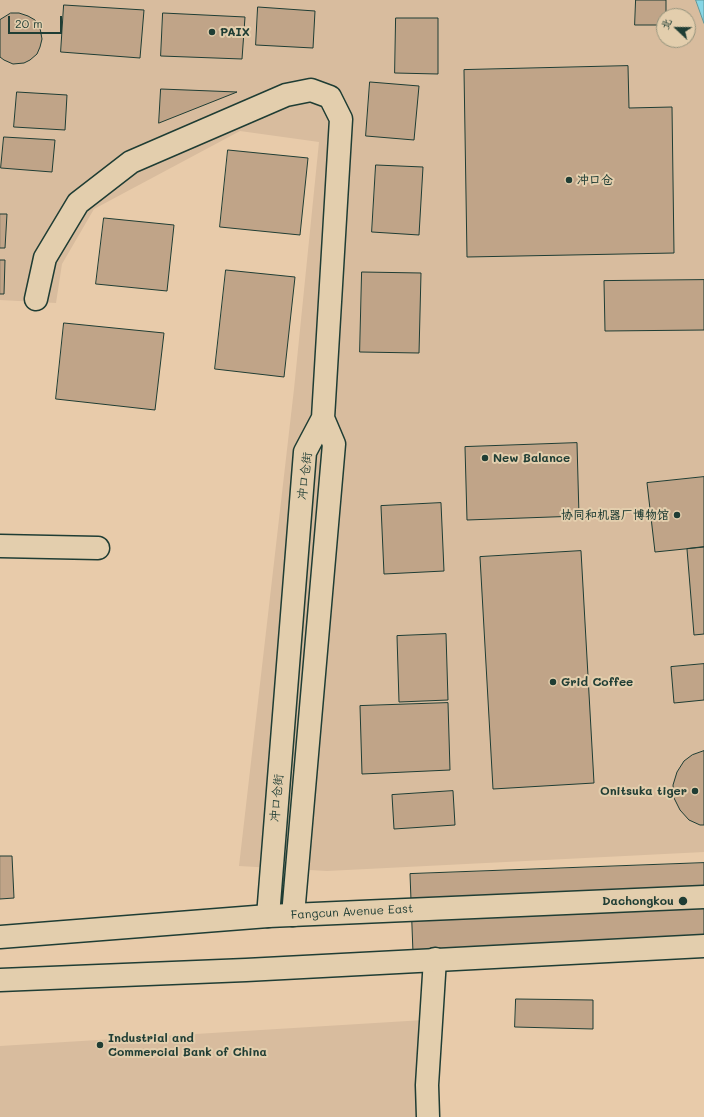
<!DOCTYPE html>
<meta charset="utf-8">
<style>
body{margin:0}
#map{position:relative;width:704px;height:1117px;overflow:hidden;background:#e8cbaa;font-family:Mali,"LXGW WenKai TC",sans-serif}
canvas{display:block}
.north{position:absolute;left:656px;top:8px;width:40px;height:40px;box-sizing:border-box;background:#e3cead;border:1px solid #95947d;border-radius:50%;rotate:292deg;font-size:11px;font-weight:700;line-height:16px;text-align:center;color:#1f3d34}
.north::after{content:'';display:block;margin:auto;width:14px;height:18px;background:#1f3d34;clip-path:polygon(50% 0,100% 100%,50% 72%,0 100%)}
.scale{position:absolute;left:8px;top:16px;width:54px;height:18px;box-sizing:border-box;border:2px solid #1f3d34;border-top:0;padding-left:5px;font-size:12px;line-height:14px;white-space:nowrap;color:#1f3d34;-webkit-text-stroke:3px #e3cead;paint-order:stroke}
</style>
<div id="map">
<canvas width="704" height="1117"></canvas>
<div class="north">北</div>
<div class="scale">20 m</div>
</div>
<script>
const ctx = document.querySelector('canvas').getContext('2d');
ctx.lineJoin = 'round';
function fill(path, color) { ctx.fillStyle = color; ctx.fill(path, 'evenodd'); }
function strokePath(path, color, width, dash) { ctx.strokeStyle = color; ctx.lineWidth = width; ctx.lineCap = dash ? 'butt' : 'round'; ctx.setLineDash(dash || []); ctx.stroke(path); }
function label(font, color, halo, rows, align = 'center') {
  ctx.font = font + ' Mali,"LXGW WenKai TC",sans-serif'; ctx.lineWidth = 4; ctx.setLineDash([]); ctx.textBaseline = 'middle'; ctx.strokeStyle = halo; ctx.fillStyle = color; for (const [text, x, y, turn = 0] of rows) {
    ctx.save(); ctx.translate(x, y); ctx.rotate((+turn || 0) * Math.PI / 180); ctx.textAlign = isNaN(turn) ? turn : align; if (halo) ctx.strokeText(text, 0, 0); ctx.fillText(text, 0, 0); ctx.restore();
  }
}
fill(new Path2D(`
 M0,0H696L704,23V852L327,871L239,866L294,389L319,142L240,131L94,209L62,264L56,303L0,300ZM664,16H688V40H664Z
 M424,1020L425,1117H0V1046Z`), '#d8bc9e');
const water = new Path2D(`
 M696,0H704V23Z`);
fill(water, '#87d6e5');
strokePath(water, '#5d999e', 1);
const building = new Path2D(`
 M636,0H666V16H664V25H635Z
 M64,5L144,10L140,58L61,52Z
 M258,7L315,11L313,48L256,45Z
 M11,13H19L28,16L35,20L40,28L42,39L40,47L37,54L30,60L24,63L13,64L4,60L0,57V20Z
 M163,13L245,17L242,59L161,56Z
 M396,18H438V74L395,73Z
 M628,66L629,108L672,107L674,253L467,257L464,70Z
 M370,82L419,86L414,140L366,136Z
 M161,89L237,92L159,123Z
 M17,92L67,95L65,130L14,127Z
 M4,137L55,140L52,172L1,168Z
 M228,150L308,158L300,235L220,227Z
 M376,165L423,167L419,235L372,232Z
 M0,214H7L5,248H0Z
 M104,218L174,225L167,291L96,284Z
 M0,260H5L4,294H0Z
 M226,270L295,277L284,377L215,369Z
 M362,272L421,273L419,353L360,352Z
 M704,280V330L605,331L604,281Z
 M64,323L164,333L155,410L56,399Z
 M577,443L579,516L467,520L465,447Z
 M704,477V547L655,552L647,483Z
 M441,503L444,571L384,574L381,506Z
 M704,547V634L694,635L687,549Z
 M581,551L594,783L493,789L480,557Z
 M446,634L448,700L399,702L397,636Z
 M704,664V700L674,703L671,667Z
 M448,703L450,770L362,774L360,706Z
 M704,751V825H700L689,820L680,810L674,798L673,785L677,772L684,761L692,755Z
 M453,791L455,825L394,829L392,795Z
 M0,856H12L14,898L0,899Z
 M704,863V941L413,953L410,874Z
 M516,999L593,1000V1029L515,1027Z`);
fill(building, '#c0a488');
strokePath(building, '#1f3d34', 1);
const minor = new Path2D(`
 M36,299L45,258L78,203L131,162L286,95L311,90L330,97L341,119L323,418L305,452L268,916
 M0,546L98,548
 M293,915L334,444L323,418
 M428,1117L427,1085L435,959`);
const highway = new Path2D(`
 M0,937L268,916L704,897
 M0,980L246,970L704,946`);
strokePath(minor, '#1f3d34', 25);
strokePath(highway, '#1f3d34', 25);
strokePath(minor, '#e3cead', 22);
strokePath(highway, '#e3cead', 22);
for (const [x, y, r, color] of [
 [212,32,4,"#1f3d34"],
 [569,180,4,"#1f3d34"],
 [485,458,4,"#1f3d34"],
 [677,515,4,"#1f3d34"],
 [553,682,4,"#1f3d34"],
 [695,791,4,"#1f3d34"],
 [683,901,5,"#1f3d34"],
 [100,1045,4,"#1f3d34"]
]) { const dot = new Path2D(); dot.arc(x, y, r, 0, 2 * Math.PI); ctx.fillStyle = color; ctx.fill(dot); strokePath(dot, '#e3cead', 1.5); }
label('bold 12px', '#1f3d34', '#e3cead', [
 ["PAIX",220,32],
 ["冲口仓",577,180],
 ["New Balance",493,458],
 ["协同和机器厂博物馆",669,515,"right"],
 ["Grid Coffee",561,682],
 ["Onitsuka tiger",687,791,"right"],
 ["Dachongkou",674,901,"right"],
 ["Industrial and",108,1038],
 ["Commercial Bank of China",108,1052]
], 'left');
label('12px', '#1f3d34', '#e3cead', [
 ["冲口仓街",305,476,-83],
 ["冲口仓街",277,798,-85],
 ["Fangcun Avenue East",352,912,-3]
]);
</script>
